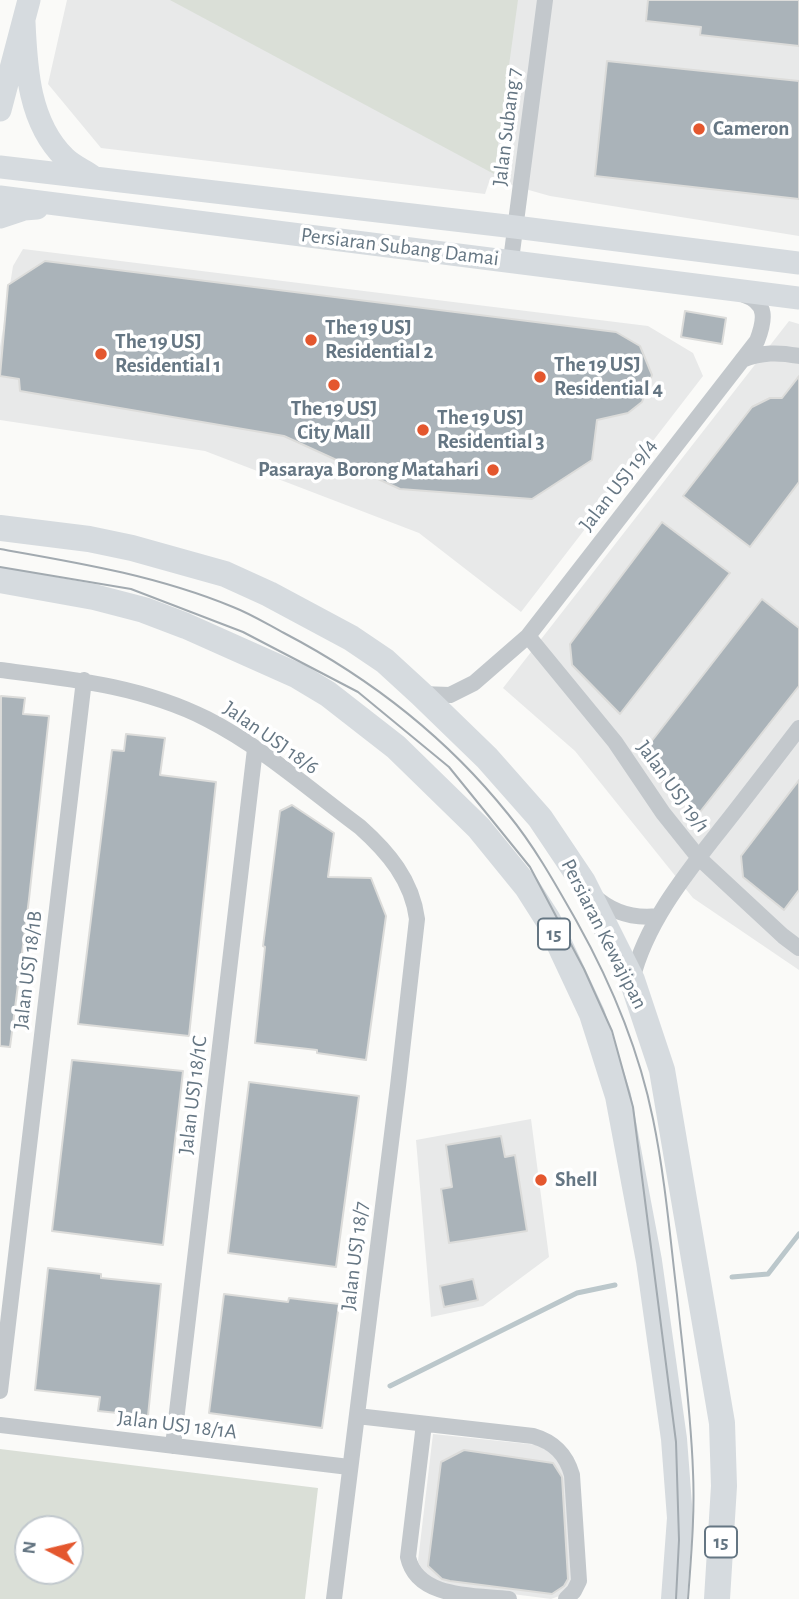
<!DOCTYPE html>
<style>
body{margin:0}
#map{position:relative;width:799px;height:1599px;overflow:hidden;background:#fafaf8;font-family:"Alegreya Sans",sans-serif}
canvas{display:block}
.north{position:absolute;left:14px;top:1515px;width:70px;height:70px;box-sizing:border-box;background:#fff;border:2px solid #c1c8cd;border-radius:50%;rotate:277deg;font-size:19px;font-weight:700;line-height:28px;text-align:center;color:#657683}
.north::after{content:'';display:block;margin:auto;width:24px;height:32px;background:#e4572e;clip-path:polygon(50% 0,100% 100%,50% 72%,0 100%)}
</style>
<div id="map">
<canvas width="799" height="1599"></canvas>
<div class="north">N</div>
</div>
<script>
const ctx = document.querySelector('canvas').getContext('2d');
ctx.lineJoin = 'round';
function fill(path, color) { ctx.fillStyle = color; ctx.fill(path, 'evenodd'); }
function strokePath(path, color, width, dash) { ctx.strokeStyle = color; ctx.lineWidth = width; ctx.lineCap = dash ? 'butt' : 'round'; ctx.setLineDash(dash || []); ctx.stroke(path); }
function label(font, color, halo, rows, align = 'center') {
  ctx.font = font + ' "Alegreya Sans",sans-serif'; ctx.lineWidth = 7; ctx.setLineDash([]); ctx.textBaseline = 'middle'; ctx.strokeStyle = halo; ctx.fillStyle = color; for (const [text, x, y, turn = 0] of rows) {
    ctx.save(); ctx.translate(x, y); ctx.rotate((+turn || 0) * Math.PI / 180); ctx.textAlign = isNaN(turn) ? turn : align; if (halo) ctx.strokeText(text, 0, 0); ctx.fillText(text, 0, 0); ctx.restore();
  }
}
fill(new Path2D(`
 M67,0H799V236L550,196L490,179L485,194L101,148L48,84Z
 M23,249L648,326L693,353L703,376L521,612L419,533L205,451L0,420V347L13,266Z
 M789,321L799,324V970L693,898L575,751L503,688Z
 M531,1119L549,1257L483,1306L431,1317L416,1140Z
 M433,1434L538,1445L555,1456L564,1469L574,1577L562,1595L551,1599L443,1585L422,1571L418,1561Z`), '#e8e9e9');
fill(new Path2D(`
 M170,0H518L494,174Z
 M0,1449L318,1488L305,1599H0ZM70,1529V1571H28V1529Z`), '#dadfd7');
strokePath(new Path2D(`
 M732,1277L768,1274L799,1234
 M390,1386L577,1293L615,1285`), '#bbc7cb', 5);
const building = new Path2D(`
 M648,0H799V46L700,35L701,27L646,21Z
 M607,61L799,81V199L595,176Z
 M45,261L616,332L640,346L652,375L642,402L628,413L597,420L592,460L532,499L400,489L284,436L20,391L19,379L0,376L8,285Z
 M685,311L726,318L722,344L681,337Z
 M799,376V482L750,547L683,496L752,407L770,398H782Z
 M662,522L730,573L620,714L572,665L570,644Z
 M762,599L799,628V686L700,812L662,782L644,751Z
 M1,696L25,698L23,714L49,716L29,899L10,1047L0,1046Z
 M126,734L165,738L160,775L216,782L189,1036L78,1024L112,750L124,751Z
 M799,780V890L784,910L743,877L741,856Z
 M292,805L334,833L328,877L371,878L386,916L366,1060L317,1053V1050L255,1043L265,947L263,946L280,811Z
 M72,1060L183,1071L163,1245L52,1231Z
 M249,1082L359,1096L336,1267L228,1253Z
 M501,1136L505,1157L515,1155L527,1231L449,1243L441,1189L452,1187L446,1145Z
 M48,1268L101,1274V1278L161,1284L148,1416L98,1411L100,1397L35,1390Z
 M473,1279L478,1300L444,1307L440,1286Z
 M224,1294L288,1302L289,1298L339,1304L322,1428L209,1413Z
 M464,1450L553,1463L562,1477L568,1579L564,1586L552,1594L450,1581L442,1579L428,1566L441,1462Z`);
fill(building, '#aab3b9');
strokePath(building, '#dcdcda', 2);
strokePath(new Path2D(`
 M511,260L545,0
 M742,360C762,352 778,352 799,356
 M528,636L615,742L663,813L699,858L783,936L799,948
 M0,670C71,679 142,686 207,719C262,747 310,790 360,827C388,852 412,880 417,919L398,1086L334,1599
 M421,694L450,695L474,683L528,636L757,341C765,320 768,303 744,295
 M593,895C611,912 633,919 658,916
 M632,980C646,923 685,875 721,829C747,796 773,762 799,728
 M0,1391L84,680
 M357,1416L533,1436C554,1442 566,1454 572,1475L579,1581L574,1591L566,1599
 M424,1424L408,1557C417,1599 475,1595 509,1599
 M0,1425L349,1467
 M173,1446L255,749`), '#c3c8cc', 16);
strokePath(new Path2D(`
 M24,22C26,69 29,123 65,158C72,165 83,170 92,176
 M0,110L29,0
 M0,167L515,227L799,263
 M0,197L799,298
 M0,217L24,209L37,208`), '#d6dbdf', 23);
strokePath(new Path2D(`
 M0,528L89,539L132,548L225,574L269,594L351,638L385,661L421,694L487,758L540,818L583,882L632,980L662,1070L722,1423L724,1486L717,1599
 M0,580L94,597L144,610L186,626L298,676L328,694L396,747L479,828L527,887L548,920L592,1014L618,1096L649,1261L674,1439L680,1518L674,1599`), '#d6dbdf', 26);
strokePath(new Path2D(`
 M0,549C80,563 158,576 233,607C251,614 267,624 284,633C370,678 447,738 508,814C535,847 556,885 577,922C611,983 639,1050 653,1119C665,1177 670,1237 677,1295C683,1354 691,1412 693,1472C695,1514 691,1557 688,1599
 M0,567L131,589L243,632L358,692L449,767L530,867L584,969L612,1031L633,1107L676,1442L679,1540L676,1599`), '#a2aab0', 2);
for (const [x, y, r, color] of [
 [699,129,7,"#e4572e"],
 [311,340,7,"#e4572e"],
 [101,354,7,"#e4572e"],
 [540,377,7,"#e4572e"],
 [334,385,7,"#e4572e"],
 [423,430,7,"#e4572e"],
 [493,470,7,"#e4572e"],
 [541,1180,7,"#e4572e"]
]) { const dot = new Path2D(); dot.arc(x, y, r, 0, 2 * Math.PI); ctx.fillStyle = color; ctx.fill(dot); strokePath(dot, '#fff', 2.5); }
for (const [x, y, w] of [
 [554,934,32],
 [721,1542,32]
]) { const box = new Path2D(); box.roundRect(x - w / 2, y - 15.5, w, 31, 5); ctx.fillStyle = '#fff'; ctx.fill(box); strokePath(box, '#657683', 2); }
label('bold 19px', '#657683', null, [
 ["15",554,934],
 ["15",721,1542]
]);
label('21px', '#657683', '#fff', [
 ["Jalan Subang 7",507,127,-83],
 ["Persiaran Subang Damai",400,247,7],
 ["Jalan USJ 19/4",618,485,-52],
 ["Jalan USJ 18/6",271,738,35],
 ["Jalan USJ 19/1",673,787,54],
 ["Persiaran Kewajipan",604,934,63],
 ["Jalan USJ 18/1B",28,970,-83],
 ["Jalan USJ 18/1C",193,1095,-83],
 ["Jalan USJ 18/7",355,1256,-83],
 ["Jalan USJ 18/1A",177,1425,7]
]);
label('bold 21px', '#657683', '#fff', [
 ["Cameron",713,129],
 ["The 19 USJ",325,328],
 ["Residential 2",325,352],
 ["The 19 USJ",115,342],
 ["Residential 1",115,366],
 ["The 19 USJ",554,365],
 ["Residential 4",554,389],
 ["The 19 USJ",334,409,"center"],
 ["City Mall",334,433,"center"],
 ["The 19 USJ",437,418],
 ["Residential 3",437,442],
 ["Pasaraya Borong Matahari",479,470,"right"],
 ["Shell",555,1180]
], 'left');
</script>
